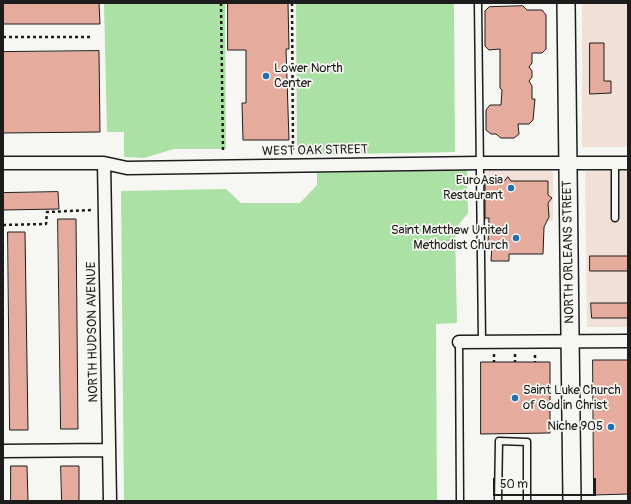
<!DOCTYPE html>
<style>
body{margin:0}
#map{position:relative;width:631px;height:504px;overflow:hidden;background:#f6f6f2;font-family:Pangolin,sans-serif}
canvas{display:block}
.frame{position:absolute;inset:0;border:4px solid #1c1c1c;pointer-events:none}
.scale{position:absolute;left:493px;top:478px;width:103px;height:18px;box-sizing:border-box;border:2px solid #1c1c1c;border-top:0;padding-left:5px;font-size:12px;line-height:14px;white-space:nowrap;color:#1c1c1c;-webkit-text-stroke:3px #f6f6f2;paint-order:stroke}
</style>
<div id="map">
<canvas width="631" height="504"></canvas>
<div class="frame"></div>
<div class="scale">50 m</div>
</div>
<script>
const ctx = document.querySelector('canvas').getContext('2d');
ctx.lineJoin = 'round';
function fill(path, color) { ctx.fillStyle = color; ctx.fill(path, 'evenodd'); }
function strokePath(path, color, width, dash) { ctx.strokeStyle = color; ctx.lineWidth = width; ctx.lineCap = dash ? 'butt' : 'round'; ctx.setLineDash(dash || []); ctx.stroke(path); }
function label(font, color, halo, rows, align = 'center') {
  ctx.font = font + ' Pangolin,sans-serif'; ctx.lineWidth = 3.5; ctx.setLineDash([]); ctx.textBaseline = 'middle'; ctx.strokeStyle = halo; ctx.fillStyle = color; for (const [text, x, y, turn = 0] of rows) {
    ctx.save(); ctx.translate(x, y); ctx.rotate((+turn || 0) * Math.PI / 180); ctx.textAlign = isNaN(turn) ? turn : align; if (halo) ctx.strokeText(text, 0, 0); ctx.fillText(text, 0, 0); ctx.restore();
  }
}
fill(new Path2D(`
 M582,3H628V147H582Z
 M480,171H553V221H481Z
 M585,171H628V327H587Z`), '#f1e0d8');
fill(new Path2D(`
 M104,3H225L226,149H174L144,158L124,157V132H107Z
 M296,3H454L455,152L297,155Z
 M467,170L468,213L455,229L457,323L436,324L437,500H124L121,191L226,189L241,203H300L317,185V173Z`), '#abe1a4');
const building = new Path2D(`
 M3,3H99L100,24H3Z
 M228,3H288L289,49H286L289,140H243L242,103H246V50H228Z
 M523,6L527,10H542L546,15V49L542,53H532V63L529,67L532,71V77L529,81L532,86V99H535L533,120L529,124H518L519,134L514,138H501L496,134H491L486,130V110L490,105H501L502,90L500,88V49L489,50L485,46V11L489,7Z
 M590,43H604V81H611V93L590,94Z
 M99,51L100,132L3,133V52Z
 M508,177L511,181H548V195L552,198L548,203L549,217L544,227L543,254H509V261H491L492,244H488L489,218H485V181H504Z
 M58,192L59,209L3,210V193Z
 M58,219H76L78,429H61Z
 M8,232H25L28,430H10Z
 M590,256H628V271H590Z
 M591,303H628V318H592Z
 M593,360H628V494L594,495Z
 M481,362H550V433L481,434Z
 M11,466H27L28,501H11Z
 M61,466H79V501H62Z`);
fill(building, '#e5ac9d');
strokePath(building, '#1c1c1c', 1);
const lane = new Path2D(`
 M478,3L482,342
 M615,163V218
 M459,342L460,501
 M498,501L499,441L527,442V501`);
const street = new Path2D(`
 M3,163H104L127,168L480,163H628
 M104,163L110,501
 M459,342L628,341
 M3,451L109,450`);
const secondary = new Path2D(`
 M566,3L572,501`);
strokePath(lane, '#1c1c1c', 9);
strokePath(street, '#1c1c1c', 15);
strokePath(secondary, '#1c1c1c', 20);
strokePath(new Path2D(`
 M221,3L223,152
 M292,3L293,151
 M3,37H92
 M3,225L46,224L47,212L92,210
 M494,354V362
 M515,354V362
 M535,355V362`), '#1c1c1c', 2.5, [3, 3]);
strokePath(lane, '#f6f6f2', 6);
strokePath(street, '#f6f6f2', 12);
strokePath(secondary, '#f6f6f2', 17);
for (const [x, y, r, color] of [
 [266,76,4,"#1f6fb2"],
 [511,188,4,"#1f6fb2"],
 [516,238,4,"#1f6fb2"],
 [515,398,4,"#1f6fb2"],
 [611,427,4,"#1f6fb2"]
]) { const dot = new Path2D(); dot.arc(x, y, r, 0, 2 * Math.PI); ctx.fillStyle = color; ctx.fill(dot); strokePath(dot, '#f6f6f2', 1.5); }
label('13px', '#1c1c1c', '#f6f6f2', [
 ["Lower North",274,69,"left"],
 ["Center",274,84,"left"],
 ["EuroAsia",503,181],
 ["Restaurant",503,196],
 ["Saint Matthew United",508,231],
 ["Methodist Church",508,246],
 ["Saint Luke Church",523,391,"left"],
 ["of God in Christ",523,406,"left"],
 ["Niche 905",603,427]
], 'right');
label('13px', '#1c1c1c', '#f6f6f2', [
 ["WEST OAK STREET",315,151,-1],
 ["NORTH ORLEANS STREET",569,252,-91],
 ["NORTH HUDSON AVENUE",93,332,-91]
]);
</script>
